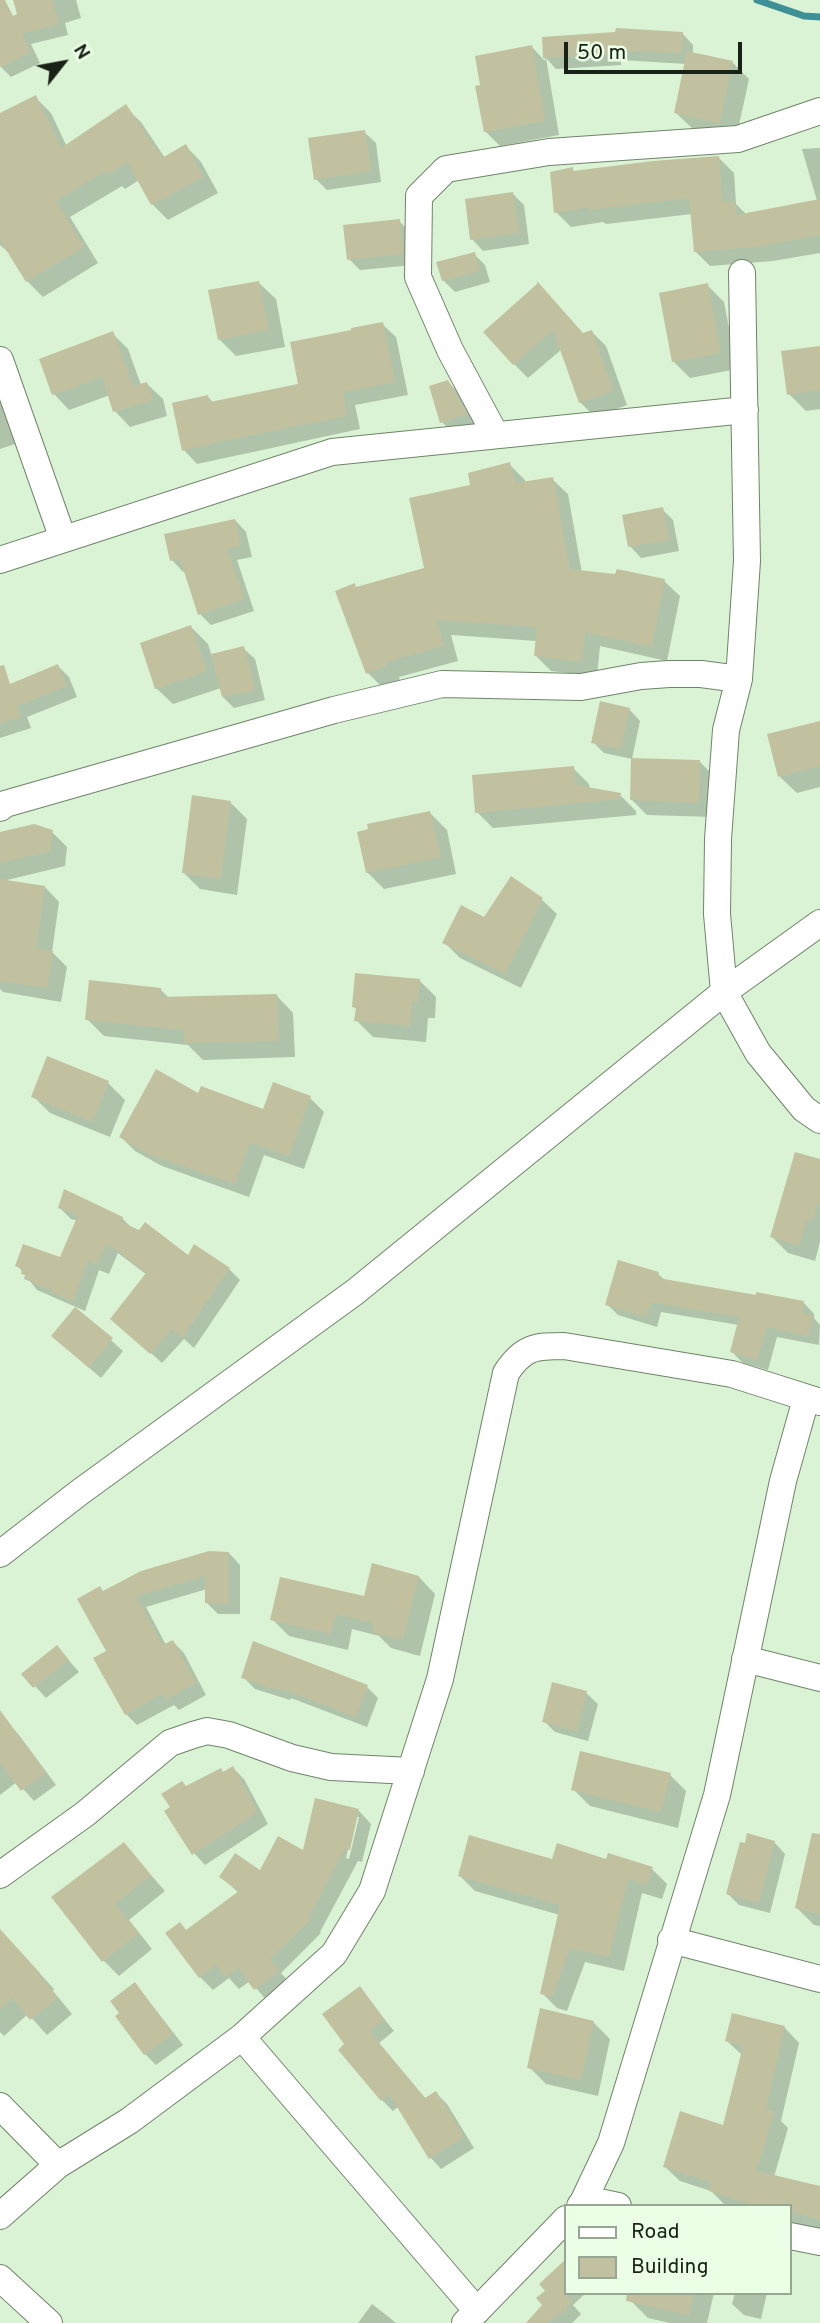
<!DOCTYPE html>
<style>
body{margin:0}
#map{position:relative;width:820px;height:2323px;overflow:hidden;background:#dbf3d5;font-family:Overpass,sans-serif}
canvas{display:block}
.legend{position:absolute;left:564px;top:2204px;width:228px;height:91px;box-sizing:border-box;background:#ebffe6;border:2px solid #97a793;margin:0;padding:9px 12px;list-style:none;font-size:21px;color:#192217}
.legend li{display:flex;align-items:center;gap:14px;height:35px}
.legend b{width:35px;border:2px solid #97a793}
.north{position:absolute;left:28px;top:28px;width:70px;height:70px;-webkit-text-stroke:5px #ebffe6;paint-order:stroke;rotate:59deg;font-size:19px;font-weight:700;line-height:28px;text-align:center;color:#192217}
.north::after{content:'';display:block;margin:auto;width:24px;height:32px;background:#192217;clip-path:polygon(50% 0,100% 100%,50% 72%,0 100%)}
.scale{position:absolute;left:564px;top:42px;width:178px;height:32px;box-sizing:border-box;border:4px solid #192217;border-top:0;padding-left:9px;font-size:21px;line-height:24px;white-space:nowrap;color:#192217;-webkit-text-stroke:5px #ebffe6;paint-order:stroke}
</style>
<div id="map">
<canvas width="820" height="2323"></canvas>
<ul class="legend">
<li><b style="height:9px;background:#fff"></b>Road</li>
<li><b style="height:19px;background:#c2c19f"></b>Building</li>
</ul>
<div class="north">N</div>
<div class="scale">50 m</div>
</div>
<script>
const ctx = document.querySelector('canvas').getContext('2d');
ctx.lineJoin = 'round';
function fill(path, color) { ctx.fillStyle = color; ctx.fill(path, 'evenodd'); }
function strokePath(path, color, width, dash) { ctx.strokeStyle = color; ctx.lineWidth = width; ctx.lineCap = dash ? 'butt' : 'round'; ctx.setLineDash(dash || []); ctx.stroke(path); }
fill(new Path2D(`
 M15,0H76L81,18L65,23L68,35L31,44L40,63L11,77L0,66V25L19,15Z
 M682,33L693,45V54L732,62L749,79L736,139L693,129L676,113L686,64L621,60V65L556,69L546,58L559,135L500,146L485,131L532,47L545,61L544,38Z
 M36,98L51,113L67,147L125,107L141,122L165,158L186,146L201,162L218,193L168,220L152,204L139,180L125,189L122,186L70,217L98,263L43,297L27,281L10,254L0,245V115Z
 M364,132L376,143L381,182L327,190L316,179Z
 M820,148V253L773,261L710,266L695,251L692,214L606,224L603,222L571,227L556,212L572,169L575,172L719,158L734,173L736,204L746,214L817,201L802,149Z
 M513,194L524,205L529,244L483,251L472,239Z
 M399,221L410,232L413,265L360,270L349,259Z
 M474,254L485,265L490,282L455,292L443,280Z
 M259,283L276,299L285,347L236,356L219,339Z
 M538,285L583,335L592,332L606,346L627,405L595,417L580,402L562,349L528,378L514,364Z
 M707,285L724,302L737,369L690,378L673,361Z
 M382,324L396,337L408,395L355,405L360,429L197,464L184,450L208,397L214,403L300,386Z
 M112,333L128,349L141,385L147,384L163,399L167,416L130,427L115,411L110,395L69,410L54,394Z
 M820,348V409L806,411L789,394Z
 M448,382L459,393L476,426L453,433L442,422Z
 M0,400L5,405L18,443L0,449Z
 M509,464L525,480L526,483L552,479L568,494L582,573L664,581L680,596L667,661L600,646L597,676L551,671L536,656L537,641L451,635L458,661L399,677L400,681L383,688L368,673L357,589L426,569L473,486Z
 M662,509L673,520L679,551L641,558L630,546Z
 M235,520L246,532L252,557L237,560L254,611L211,625L200,614L186,571L183,572L172,560Z
 M191,627L208,644L212,656L243,648L255,659L265,700L234,708L223,697L221,688L173,704L156,688Z
 M58,666L69,677L77,697L27,717L31,728L0,738V685H11Z
 M629,709L640,721L632,759L604,753L593,742Z
 M820,723V787L797,793L780,777Z
 M700,762L715,777L714,817L647,815L632,800Z
 M573,768L589,784L590,790L620,795L636,811V815L493,828L477,812Z
 M230,802L247,819L237,895L200,889L184,873Z
 M430,813L447,830L456,874L384,889L367,872Z
 M52,832L67,847L65,866L3,881L45,887L59,902L52,952L67,967L61,1002L3,992L0,989V834Z
 M541,899L557,914L521,988L460,958L445,943Z
 M419,980L436,997L435,1018H428L426,1042L373,1037L356,1020L357,1010L354,1007Z
 M161,990L170,999L277,996L293,1013L295,1057L203,1060L188,1045L104,1036L87,1019Z
 M48,1058L108,1083L125,1100L110,1137L50,1113L33,1096Z
 M199,1096L264,1111L310,1098L324,1112L304,1169L264,1155L249,1197L162,1166L135,1151L121,1137Z
 M820,1161V1242L815,1261L788,1253L772,1237Z
 M60,1208L122,1218L133,1229L188,1257L229,1269L240,1280L194,1348L184,1339L162,1363L124,1329L147,1275L118,1253L109,1274L99,1270L85,1311L37,1290L17,1265L60,1259L78,1221L71,1219Z
 M658,1274L666,1281L804,1303L814,1314V1318L820,1325L819,1345L777,1337L768,1370L743,1363L732,1352L739,1325L661,1312L657,1327L618,1315L607,1304Z
 M76,1309L123,1351L101,1378L65,1347Z
 M229,1553L240,1565V1614H218L207,1603V1589L146,1607L166,1645L173,1642L184,1653L206,1695L179,1710L174,1705L137,1725L126,1714L109,1652L104,1592Z
 M419,1577L435,1594L420,1656L391,1648L379,1636L352,1629L348,1650L289,1636L272,1619L365,1598Z
 M57,1647L79,1672L46,1698L24,1674Z
 M243,1677L367,1687L378,1698L367,1727L291,1698L290,1700L255,1689Z
 M586,1693L598,1704L588,1741L555,1732L544,1721Z
 M8,1723L19,1735L56,1785L34,1801L17,1782L0,1795V1729Z
 M233,1768L244,1779L268,1824L205,1865L194,1853L187,1788Z
 M670,1775L686,1791L678,1828L590,1806L573,1789Z
 M359,1811L371,1824L362,1862L358,1861L320,1932L321,1933L281,1973L291,1984L268,2002L250,1981L239,1989L229,1978L213,1990L200,1977L187,1931L239,1893L221,1877L261,1872L304,1852ZM356,1817H359L349,1859L346,1858Z
 M774,1842L785,1854L770,1913L739,1905L728,1894Z
 M124,1844L165,1891L129,1920L152,1949L119,1976L104,1961L54,1898Z
 M553,1861H607L652,1869L667,1884L662,1899L642,1893L624,1971L585,1962L567,2011L557,2008L542,1993L560,1915L475,1891L460,1876Z
 M820,1866V1926L814,1925L797,1908Z
 M0,1945L22,1954L54,1989L53,1991L72,2014L47,2035L28,2014L4,2036L0,2032Z
 M134,1985L145,1996L183,2045L156,2065L145,2054Z
 M359,1988L394,2031L379,2043L426,2099L436,2093L447,2104L474,2148L441,2169L430,2157L399,2106L393,2111L382,2100Z
 M733,2016L785,2028L799,2043L781,2121L788,2128L774,2177L820,2188V2229L790,2223V2206L725,2205L711,2191L680,2181L665,2167L725,2127L743,2056L727,2041Z
 M593,2022L610,2039L598,2096L546,2084L529,2067Z
 M566,2261V2293H586L573,2305L581,2314L572,2323H528L544,2305L547,2291L541,2284Z
 M633,2293H714L707,2323H670L648,2318L631,2301Z
 M735,2293H767L761,2319L744,2315L732,2304Z
 M372,2304L390,2318L396,2323H358Z`), '#0003');
strokePath(new Path2D(`
 M757,0L804,16L820,17`), '#3d9096', 7);
fill(new Path2D(`
 M0,0H5L13,16L17,14L13,0H52L59,24L22,34L31,52L0,67Z
 M616,28L683,32L682,53L610,50L611,54L543,58L542,37L615,32Z
 M532,45L545,121L484,132L475,86L480,85L475,56Z
 M687,51L733,61L720,123L674,113Z
 M36,95L61,148L126,104L162,158L186,144L203,177L151,205L127,162L108,175L105,171L56,201L84,247L26,282L0,240V113Z
 M365,130L371,171L314,180L308,138Z
 M719,156L722,202L735,201L736,215L820,199V235L757,247L694,252L689,198L589,210V207L554,213L550,172L573,167V171L653,161Z
 M513,192L519,233L470,240L465,199Z
 M400,219L403,254L347,260L343,225Z
 M475,252L480,271L442,281L436,262Z
 M259,281L269,330L218,340L208,290Z
 M537,281L583,333L592,330L613,391L579,403L553,330L513,365L483,332L537,284Z
 M708,283L721,353L672,362L659,293Z
 M383,322L395,382L343,392L347,416L218,442L182,451L172,403L208,395L210,402L298,384L290,342L351,330V328Z
 M113,331L133,386L147,382L153,400L113,412L102,377L52,395L39,359Z
 M820,346V390L787,395L781,351Z
 M448,380L467,414L440,423L429,386Z
 M510,462L515,483L553,477L568,558H566L568,559L570,569L615,574L617,569L665,579L652,647L585,632L582,662L534,656L537,627L437,620L444,646L385,662L386,666L366,674L335,591L355,583L356,587L424,568L409,498L470,485L468,473Z
 M663,507L669,540L628,547L622,515Z
 M235,519L241,546L227,549L244,599L198,615L180,559L170,561L164,534Z
 M191,625L207,671L155,689L140,643Z
 M244,646L255,690L222,697L211,654Z
 M58,664L67,686L17,706L21,717L0,723V666L4,665L10,684Z
 M600,701L630,708L621,749L591,743Z
 M820,721V766L778,777L767,734Z
 M631,758L700,760L699,803L630,800Z
 M574,766L576,785L621,793L620,799L475,813L472,775Z
 M192,795L231,801L221,879L182,873Z
 M430,811L441,857L366,873L357,832L368,829L367,824Z
 M34,824L53,830L50,851L0,863V832Z
 M511,876L543,898L505,974L442,943L461,905L484,917Z
 M0,879L45,886L36,949L53,951L47,988L0,981Z
 M355,973L420,979L418,1002H412L410,1026L354,1021L356,1008L352,1007Z
 M89,980L161,988V997L277,994L279,1041L184,1043V1030L85,1020Z
 M47,1056L109,1081L93,1122L31,1097Z
 M156,1069L198,1093L201,1086L263,1109L273,1082L311,1096L289,1156L250,1142L235,1184L146,1153L119,1137Z
 M795,1152L820,1159V1198L813,1221L807,1219L799,1246L770,1237Z
 M64,1189L123,1217L121,1222L139,1230L145,1222L188,1255L194,1244L230,1268L182,1338L172,1329L150,1354L110,1319L146,1273L107,1243L97,1264L88,1260L73,1301L51,1292L52,1290L24,1279L25,1275L21,1274L22,1269L15,1266L23,1244L60,1257L78,1215L58,1208Z
 M618,1260L659,1272L658,1278L756,1295V1292L804,1301L802,1313L813,1315L809,1336L767,1327L757,1360L730,1352L739,1317L651,1302L646,1317L605,1305Z
 M75,1307L113,1338L89,1368L51,1336Z
 M209,1551L229,1552V1604L205,1603V1576L136,1596L162,1645L173,1640L196,1683L166,1700L163,1693L125,1715L93,1658L106,1651L77,1599L100,1586L103,1591L141,1571Z
 M372,1563L419,1576L403,1640L372,1632L374,1623L336,1614L331,1634L270,1620L280,1577L364,1596Z
 M253,1641L368,1685L356,1717L280,1688L279,1690L241,1678Z
 M57,1645L69,1660L33,1688L21,1674Z
 M552,1682L587,1691L577,1731L542,1722Z
 M0,1710L46,1773L21,1791L0,1762Z
 M580,1751L671,1773L661,1812L571,1790Z
 M233,1766L258,1812L192,1855L164,1811L170,1807L161,1794L182,1781L186,1786L221,1768L223,1772Z
 M315,1798L359,1809L350,1850L345,1849L308,1918L310,1920L270,1959L279,1971L254,1990L238,1968L225,1977L216,1965L199,1978L165,1933L180,1922L186,1930L239,1891L219,1877L235,1853L260,1870L278,1836L303,1850Z
 M747,1833L775,1841L759,1903L726,1894L740,1842L745,1843Z
 M812,1833L820,1834V1914L795,1908Z
 M469,1835L552,1859L557,1843L606,1859L608,1853L653,1867L647,1885L628,1879L609,1957L570,1948L552,1997L540,1994L560,1905L458,1876Z
 M124,1842L151,1875L115,1904L139,1933L102,1962L51,1897Z
 M0,1929L40,1973L38,1974L58,1998L30,2020L12,1998L0,2010Z
 M135,1982L173,2034L144,2055L115,2016L119,2013L110,2001Z
 M360,1986L385,2020L369,2031L425,2098L436,2091L464,2137L429,2159L389,2094L381,2101L338,2050L344,2044L322,2014Z
 M540,2008L594,2021L581,2080L527,2068Z
 M732,2013L785,2026L766,2109L774,2112L757,2171L820,2186V2219L790,2212V2206H757L709,2191L711,2182L663,2167L680,2111L723,2125L743,2046L725,2041Z
 M566,2259V2296L572,2302L566,2307V2315L562,2311L548,2323H526L542,2305L536,2298L545,2291L539,2284Z
 M627,2293H694L689,2315L626,2301Z`), '#c2c19f');
const minor = new Path2D(`
 M742,273L747,561L739,679L726,730L718,839L717,914L724,992L758,1053L804,1109L820,1120
 M0,360L63,539
 M495,434L450,350L418,277L419,196L446,169L549,152L738,139L820,111
 M0,560L332,452L745,410
 M0,808L5,804L334,710L442,684L581,687L641,676L669,674H701L739,679
 M0,1554L80,1492L355,1292L724,992L820,923
 M745,1659L820,1678
 M0,1875L85,1814L170,1743L193,1735L207,1731L229,1735L292,1758L331,1767L411,1771
 M671,1940L820,1979
 M242,2037L477,2311
 M0,2106L58,2165
 M585,2199L618,2206
 M580,2206L583,2202L611,2143L717,1795L783,1481L806,1399
 M0,2216L58,2165L129,2121L242,2037L334,1954L372,1891L440,1679L506,1373C523,1347 535,1346 564,1346L732,1374L820,1402
 M790,2236L820,2242
 M0,2278L49,2323
 M465,2323L566,2219`);
strokePath(minor, '#6f8469', 28);
strokePath(minor, '#fff', 26);
</script>
